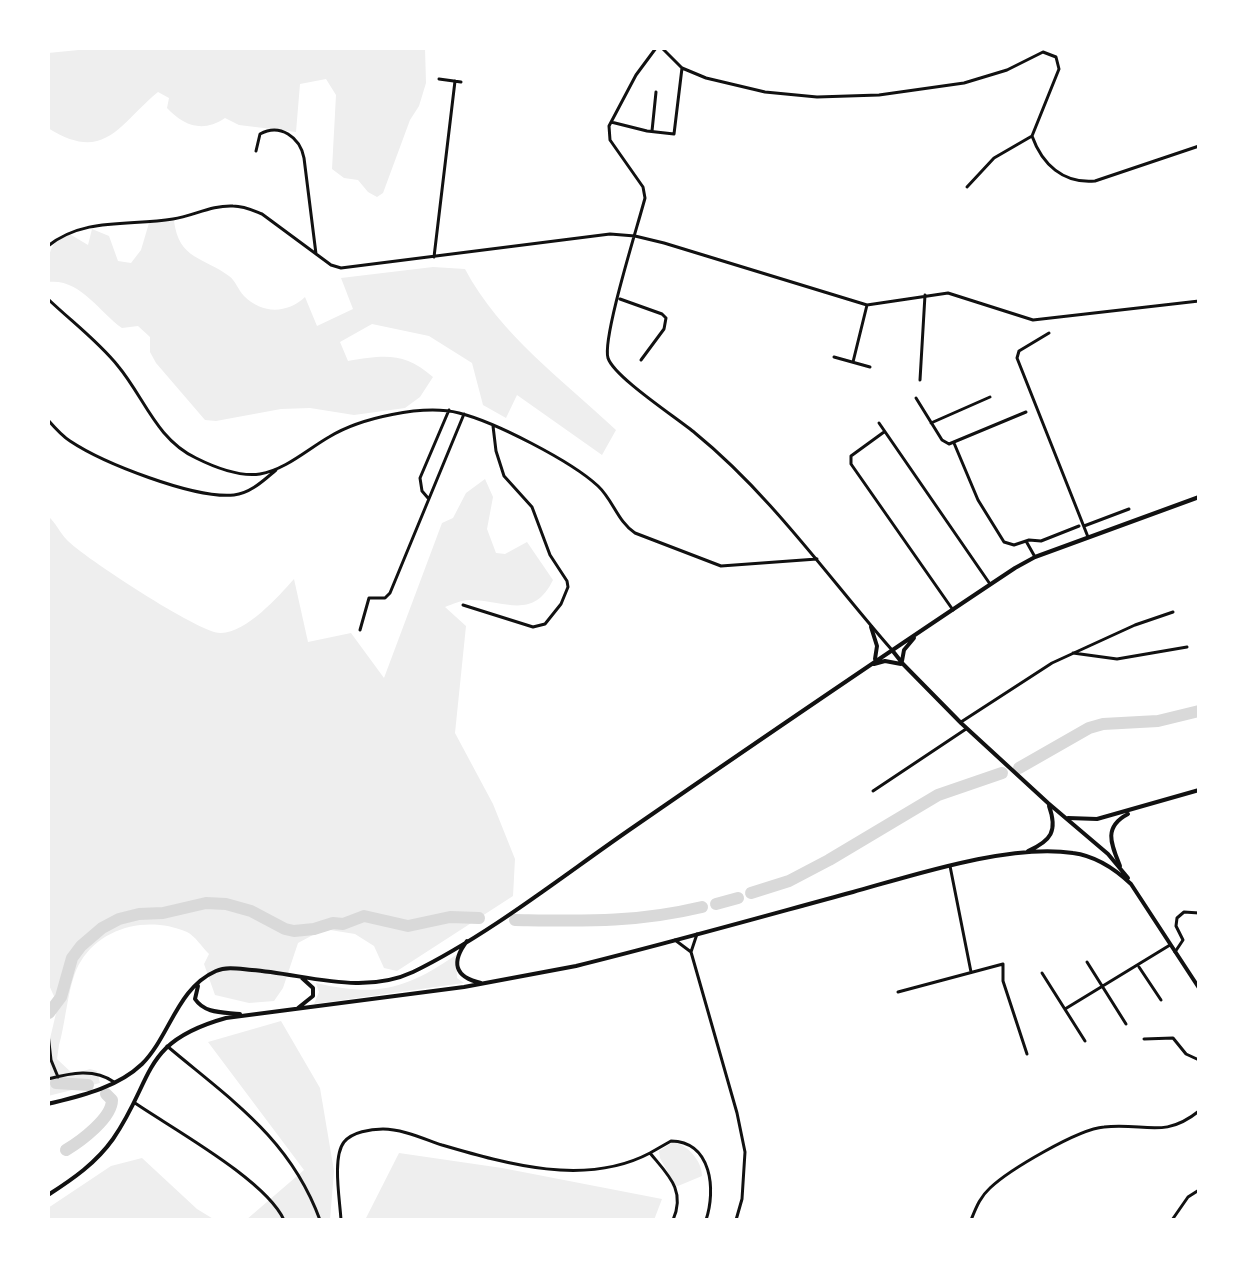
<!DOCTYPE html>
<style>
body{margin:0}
#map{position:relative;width:1247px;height:1268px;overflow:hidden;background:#fff;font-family:"Open Sans",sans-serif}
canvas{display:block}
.frame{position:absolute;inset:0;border:50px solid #fff;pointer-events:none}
</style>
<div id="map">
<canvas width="1247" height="1268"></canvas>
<div class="frame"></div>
</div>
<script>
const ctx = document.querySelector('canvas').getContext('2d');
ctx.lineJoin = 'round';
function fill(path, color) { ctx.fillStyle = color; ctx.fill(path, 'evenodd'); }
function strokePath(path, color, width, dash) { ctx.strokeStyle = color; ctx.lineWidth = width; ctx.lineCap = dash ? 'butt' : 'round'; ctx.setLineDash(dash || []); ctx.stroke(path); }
fill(new Path2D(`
 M99,48H425L426,83L419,106L410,120L383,193L377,197L368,192L358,180L344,178L332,169L336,95L326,79L300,84L296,132L239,125L225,118C203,133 184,126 167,108L169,98L158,92C119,124 105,164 48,128V53Z
 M174,221C179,260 204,257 229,276C236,281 238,290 244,296C262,314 287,314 305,297L317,326L353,309L341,278L433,267L465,269C500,335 563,380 616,430L602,455L517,395L506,418L483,405L472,363L429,336L372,324L340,342L348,361C385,355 404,352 433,377L420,397L405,408L354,415L310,408L281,409L216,421L205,420L156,363L150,352V337L138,326L122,328C98,311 80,278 48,282C48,260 46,244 68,233L88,245L92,229L109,236L118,261L131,263L141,250L149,223Z
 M485,479L493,497L487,529L496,553L505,554L527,542L553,580C533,621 505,600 469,600C461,600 453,604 445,607L466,626L455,733L493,804L515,859L513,896L397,971L384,968L374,946L355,934L324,929L298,943L283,988L274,1001L249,1003L215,995L204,964L209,954C202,947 195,936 187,932C149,916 103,926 81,961C68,980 66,1022 59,1045L57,1059L73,1074L90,1069L97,1071L100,1083L48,1096V1047L58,1005L48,983V516C56,523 60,533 67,540C83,557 202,635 221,633C247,632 278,597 294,579L308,642L351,633L384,678L442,523L453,518L466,493Z
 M456,955L457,978L464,983L314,1004L319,992L316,983C376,997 405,990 456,955Z
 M281,1021L320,1088L334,1171L330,1220H246L304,1170L208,1042Z
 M673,1142C688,1145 702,1161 702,1176L678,1186L675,1185L660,1158L659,1151Z
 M399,1153L502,1168L662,1199L654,1220H365Z
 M142,1158L197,1209L215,1220H48V1208L111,1166Z`), '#eee');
strokePath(new Path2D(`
 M1019,768L1089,728L1103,724L1158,721L1199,711
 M751,893L789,881L829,860L938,795L1002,773
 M716,904L738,898
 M515,920C583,921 635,923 702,907
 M49,1013L61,997L72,958L81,946L102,928L119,919L139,914L163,913L206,903L226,904L251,911L285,929L294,931L314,929L333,923L343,924L364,916L408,926L450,917L479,918
 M56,1083L88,1085
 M66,1150C81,1141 112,1118 112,1100L106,1094`), '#d9d9d9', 12);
strokePath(new Path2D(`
 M656,48L636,75L609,126L610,140L643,187L645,198C638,225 602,338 608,358C614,377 677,418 695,433C771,495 828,577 892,650
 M662,48L682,68L706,78L765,92L817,97L879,95L964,83L1007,70L1043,52L1056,57L1059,69L1032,136C1042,164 1063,184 1095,181L1199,146
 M439,79L461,82
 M611,122L647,131L674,134L682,68
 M652,131L656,92
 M256,151L260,134C280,123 300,137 304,158L316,254
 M967,187L994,158L1032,136
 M48,246C84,217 130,226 173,219C193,216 212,205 233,206C244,206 252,210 262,214L331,265L341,268L610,234L635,236L664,243L867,305L948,293L1033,320L1199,301
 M434,257L455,81
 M48,299C71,321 98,341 118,366C144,397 156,439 196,458C214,467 239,477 260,474C285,470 308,449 329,437C360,418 423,404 459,413C495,422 571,461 598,486C613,500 618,522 635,533L721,566L817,559
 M620,299L662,314L666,318L664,329L641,360
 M1049,333L1019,351L1017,358L1088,537
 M834,357L870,367
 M853,362L867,305
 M920,380L925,295
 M916,398L942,440L949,444L1026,412
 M48,420C55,428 62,436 70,441C103,463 194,499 234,495C251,493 264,480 276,470
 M879,423L990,584
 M931,423L990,397
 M884,432L851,456V464L953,610
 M954,443L978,500L1004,542L1014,545L1029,540L1041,541L1079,526
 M428,498L422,491L420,478L449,410
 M1084,526L1129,509
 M1026,541L1035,557
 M463,605L533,627L545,624L561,604L568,587L567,581L550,555L532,507L504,476L496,451L493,426
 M360,630L369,598H385L390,593L464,414
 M1073,653L1117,659L1187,647
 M961,722L1052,663L1135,625L1173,612
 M873,791L966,729
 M950,866L971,972
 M697,934L691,952L737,1113L745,1152L742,1199L736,1220
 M675,940L691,952
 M1175,952L1183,940L1176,926L1177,918L1184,912L1199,913
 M1087,962L1126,1024
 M1139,967L1161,1000
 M1042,973L1085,1041
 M898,992L1003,964V981L1027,1054
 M1065,1009L1170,945
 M48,1034L51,1060L58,1077
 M1144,1039L1173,1038L1186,1054L1199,1060
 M167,1046C231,1100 290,1138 320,1220
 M48,1079C71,1073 94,1068 114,1082
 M135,1103C173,1129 266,1180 284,1220
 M650,1153L671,1141C712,1142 716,1190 706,1220
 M341,1220C340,1201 332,1157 344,1142C352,1132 371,1129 383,1129C402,1129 424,1139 442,1145C507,1164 586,1187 650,1153C668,1175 686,1190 673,1220
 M971,1220C976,1208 980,1197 990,1188C1009,1170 1078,1129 1104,1127C1144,1122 1163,1140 1199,1111
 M1172,1220L1188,1197L1199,1190`), '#111', 3);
strokePath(new Path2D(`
 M1068,818L1097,819L1199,790
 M1120,866C1111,844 1103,827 1128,814`), '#111', 4);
strokePath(new Path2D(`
 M871,627L877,646L875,659
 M892,650L903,664L961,723L1048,803L1108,854L1128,878
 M902,661L904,650L914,638
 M874,664L885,661L901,664
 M1028,851C1051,841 1058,831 1049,806
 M467,941C451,962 454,977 481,983
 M198,986L195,999C205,1014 223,1012 240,1014
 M298,1008L313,996V988L302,978
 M48,1104C80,1096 117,1088 142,1064C170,1036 177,988 216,971C227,966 240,969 252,970C305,974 362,996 413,972C489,935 565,874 635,826C761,739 887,653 1015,568L1035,557L1199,497
 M48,1195C73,1179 96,1163 113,1139C155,1078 140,1042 226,1018L464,987L576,966C669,943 761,917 853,892C914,875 1011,843 1073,853C1096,856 1114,868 1131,884L1199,988`), '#111', 4);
</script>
